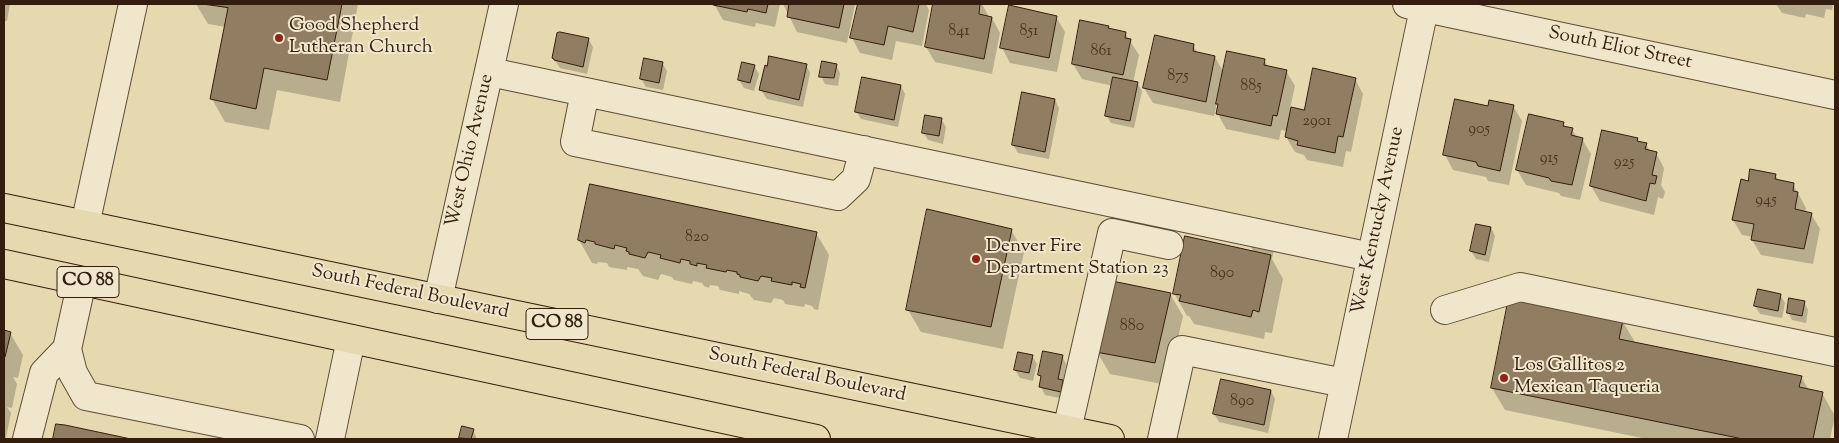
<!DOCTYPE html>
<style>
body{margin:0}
#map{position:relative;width:1839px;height:443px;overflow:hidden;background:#e6d9b0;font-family:"Sorts Mill Goudy",serif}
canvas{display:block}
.frame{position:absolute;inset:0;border:5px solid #341c0e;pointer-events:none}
</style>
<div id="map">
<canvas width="1839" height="443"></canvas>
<div class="frame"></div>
</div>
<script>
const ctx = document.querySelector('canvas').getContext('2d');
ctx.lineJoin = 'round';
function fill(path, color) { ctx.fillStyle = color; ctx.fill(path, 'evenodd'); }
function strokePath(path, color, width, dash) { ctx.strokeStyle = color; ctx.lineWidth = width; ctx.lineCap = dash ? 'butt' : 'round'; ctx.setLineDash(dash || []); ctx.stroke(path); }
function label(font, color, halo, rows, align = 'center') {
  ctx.font = font + ' "Sorts Mill Goudy",serif'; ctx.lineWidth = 4; ctx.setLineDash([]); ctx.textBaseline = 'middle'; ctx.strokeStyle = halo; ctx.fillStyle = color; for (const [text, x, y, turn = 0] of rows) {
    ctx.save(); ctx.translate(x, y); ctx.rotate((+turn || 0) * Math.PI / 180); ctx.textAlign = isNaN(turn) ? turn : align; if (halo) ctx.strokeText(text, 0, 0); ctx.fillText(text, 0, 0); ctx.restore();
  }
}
fill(new Path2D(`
 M4,4H10L7,21H4Z
 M196,4H358L340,102L277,90L269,130L225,122L212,99L226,27L208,24Z
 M714,4H780L775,27L756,23L755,27L723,20Z
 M783,4H855L847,43L797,32Z
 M859,4H926L929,10L922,46L896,41L892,60L860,53L852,38Z
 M935,4H982L989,17L992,18L1000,33L992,74L935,62L926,47Z
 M1776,4H1833L1832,10L1826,9L1824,18L1806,14L1805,18L1782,13Z
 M1056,17L1065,32L1057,72L1010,63L1002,48Z
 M1108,27L1109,29L1125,33L1139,55L1133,83H1137L1142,91L1134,128L1111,123L1106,115L1113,86L1082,79L1073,64Z
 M588,39L593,47L587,74L560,68L553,58Z
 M1193,45L1198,54L1215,57L1224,73L1264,60L1269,68L1286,71L1295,86L1290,109L1305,112L1355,79L1363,94L1351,152L1346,151L1343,167L1307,160L1304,155L1295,152L1286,137L1287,131L1281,130L1279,140L1226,129L1218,114L1219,107L1217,103L1214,116L1153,103L1144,88Z
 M662,63L667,71L663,90L646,87L641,79Z
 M806,65L810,73L803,107L767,99L761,90Z
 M836,65L840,73L838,86L825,84L821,76Z
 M754,66L759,74L754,91L744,88L739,80Z
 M901,86L905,94L898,127L861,119L856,111Z
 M1055,100L1059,108L1049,159L1018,153L1013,145Z
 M1513,106L1522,121L1509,185L1488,181L1486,177L1453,170L1445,155L1489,107Z
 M941,119L946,127L943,144L928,140L923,132Z
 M1563,123L1566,128L1572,129L1577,138L1582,139L1591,154L1580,200L1561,196L1559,193L1526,185L1517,170Z
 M1637,139L1640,143L1646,144L1650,152L1656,153L1664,168L1661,185L1665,192L1663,199L1658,197L1654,215L1600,201L1591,186Z
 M1775,175L1779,181L1793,184L1806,208L1805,213L1811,214L1820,229L1813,264L1761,255L1752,240L1753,237L1742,235L1733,220L1749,183Z
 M1491,228L1495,236L1489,262L1476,259L1471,251Z
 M1011,230L1024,252L1003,349L921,332L908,310Z
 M816,233L829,255L818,310L814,309L812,306L805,304L804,307L785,304L783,300L774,298L771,303L754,300L749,294L739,291V294L720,290L718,286L710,285L709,288L704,286L702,283L693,281L692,284L674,280L672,277L661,274L658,280L643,276L638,269L627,267V270L609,267L607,263L598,262L597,264L592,263L579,240Z
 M1252,237L1274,249L1272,259L1283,279L1272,333L1265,332L1264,339L1194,324L1189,316H1187L1174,293L1254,252L1250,246Z
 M1170,294L1183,316L1167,385L1110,374L1097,352Z
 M1780,295L1785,303L1782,318L1760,314L1755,306Z
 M1804,302L1808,310L1806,323L1792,320L1788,312Z
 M1623,322L1636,344L1801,377L1809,390L1822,393L1835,416L1830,439H1834H1647L1505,410L1492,388Z
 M4,331L10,333L23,355L18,378L13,377L17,384L12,408L7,407L11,413L6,438L4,437Z
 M1032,356L1037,364L1033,381L1020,378L1015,370Z
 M1062,356L1066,364L1063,382L1067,390L1065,399L1045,395L1041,387L1042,379L1040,375Z
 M1271,391L1275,399L1268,433L1219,422L1214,414Z
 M57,425L123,439H54Z
 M473,430L477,439H461L460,438Z`), '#0003');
const building = new Path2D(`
 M203,4H342L327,80L264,68L256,109L210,99L228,8Z
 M713,4H768L766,13L748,9L747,12L713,5Z
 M787,4H844L839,28L787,17L789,4Z
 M858,4H919L913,32L888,26L884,45L850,38Z
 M933,4H980L979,14L992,17L984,59L925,47Z
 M1009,5L1057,16L1049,58L1000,48Z
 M1080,20L1109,26L1108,28L1126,32L1125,38L1131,39L1123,75L1072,64Z
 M560,32L589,38L583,67L554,60V59L552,58L557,33Z
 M1155,35L1194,44L1193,51L1215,56L1206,102L1143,88Z
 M1227,51L1265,59L1264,65L1287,70L1277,116L1273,115L1271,126L1216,114L1218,104H1216Z
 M769,56L807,64L799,100L759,90L765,65L767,66Z
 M644,58L663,62L659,83L640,79Z
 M822,61L837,64L834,78L819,77Z
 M742,62L755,65L750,83L738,80Z
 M1313,68L1356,78L1343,137L1338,136L1335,153L1297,145L1298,141L1285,137L1291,107L1304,110Z
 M862,77L901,85L894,120L855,112Z
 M1113,77L1138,82L1130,121L1105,116Z
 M1022,92L1055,99L1045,152L1012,145Z
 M1455,99L1488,106L1489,100L1514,105L1500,171L1478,166L1476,162L1443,155Z
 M1529,114L1564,122L1563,126L1573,128L1571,135L1583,138L1572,185L1551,181L1549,178L1516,170Z
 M925,115L942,118L939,136L922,133Z
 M1602,130L1638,138L1637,141L1647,143L1645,149L1657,152L1652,175L1657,176L1655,184L1650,183L1646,201L1590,186Z
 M1750,169L1776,174L1775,179L1794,183L1793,191L1798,192L1795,209L1812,213L1804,249L1751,240L1754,224L1732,220L1741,179L1748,181Z
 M590,184L817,232L805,288L800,287L801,284L792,282V285L771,281L772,278L761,276L758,281L740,277V275L737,274V272L727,270L726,272L706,268L707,265L697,263V266L690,264V261L681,259L680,263L660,258L661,255L648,252L645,258L629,254V252L626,251L627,248L615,245L614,249L595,244V242L586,240L585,243L578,240Z
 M927,209L1012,229L991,327L906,310Z
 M1476,224L1491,227L1485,255L1470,251Z
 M1185,236L1271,255L1259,312L1253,310L1251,317L1179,301L1181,295L1173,294Z
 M1112,281L1171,293L1155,363L1096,352Z
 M1758,289L1781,294L1778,311L1754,306Z
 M1509,297L1623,320L1619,339L1802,376L1799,387L1823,392L1813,439H1743L1491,388Z
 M1789,298L1805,301L1802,316L1787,313Z
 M4,330L11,332L5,357L4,356Z
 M1043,351L1063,355L1058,379L1063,380L1061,392L1039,387L1041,376L1038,375Z
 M1018,352L1033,355L1029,373L1014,370Z
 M1221,379L1271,390L1264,425L1213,414Z
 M56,424L65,425L131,439H53Z
 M462,426L474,429L471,439L459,438Z`);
fill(building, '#917e62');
strokePath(building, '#341c0e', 1);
const minor = new Path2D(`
 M1407,4L1835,95
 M490,72L1371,257
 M585,92L575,142L838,196L856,179L864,150
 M85,225L133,4
 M82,281L67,349L73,373L86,396L300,439
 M438,299L504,4
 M1445,310L1520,287L1835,352
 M1067,430L1112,233L1169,245
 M27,439L44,373L67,349
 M330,439L351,339
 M1162,439L1182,350L1344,383
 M1333,439L1425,4`);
const major = new Path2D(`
 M4,208L1110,439
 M4,264L816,439`);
strokePath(minor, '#604b36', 30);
strokePath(major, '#341c0e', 30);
strokePath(minor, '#efe6cc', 28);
strokePath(major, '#e6d9b0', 28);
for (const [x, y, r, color] of [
 [279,38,5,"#8f2418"],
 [976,259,5,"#8f2418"],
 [1504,378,5,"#8f2418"]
]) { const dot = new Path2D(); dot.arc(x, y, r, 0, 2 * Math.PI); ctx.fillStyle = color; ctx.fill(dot); strokePath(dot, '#efe6cc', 2); }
label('16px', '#4b3423', null, [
 ["841",959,32],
 ["851",1029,32],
 ["861",1101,52],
 ["875",1178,77],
 ["885",1251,87],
 ["2901",1317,122],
 ["905",1479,130],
 ["915",1549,159],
 ["925",1624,163],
 ["945",1766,201],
 ["820",697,238],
 ["890",1222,274],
 ["880",1132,327],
 ["890",1242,402]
]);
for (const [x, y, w] of [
 [88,282,62],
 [557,324,62]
]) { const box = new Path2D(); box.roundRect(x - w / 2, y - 15.5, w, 31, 4); ctx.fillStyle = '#efe6cc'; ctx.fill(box); strokePath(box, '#341c0e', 1); }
label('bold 18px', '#341c0e', null, [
 ["CO 88",88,282],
 ["CO 88",557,324]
]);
label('19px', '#341c0e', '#efe6cc', [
 ["Good Shepherd",289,27],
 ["Lutheran Church",289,49],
 ["Denver Fire",986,248],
 ["Department Station 23",986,270],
 ["Los Gallitos 2",1514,367],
 ["Mexican Taqueria",1514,389]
], 'left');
label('19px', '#341c0e', '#efe6cc', [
 ["South Eliot Street",1620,49,12],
 ["West Ohio Avenue",471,151,-77],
 ["West Kentucky Avenue",1379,221,-78],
 ["South Federal Boulevard",410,293,12],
 ["South Federal Boulevard",807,376,12]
]);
</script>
